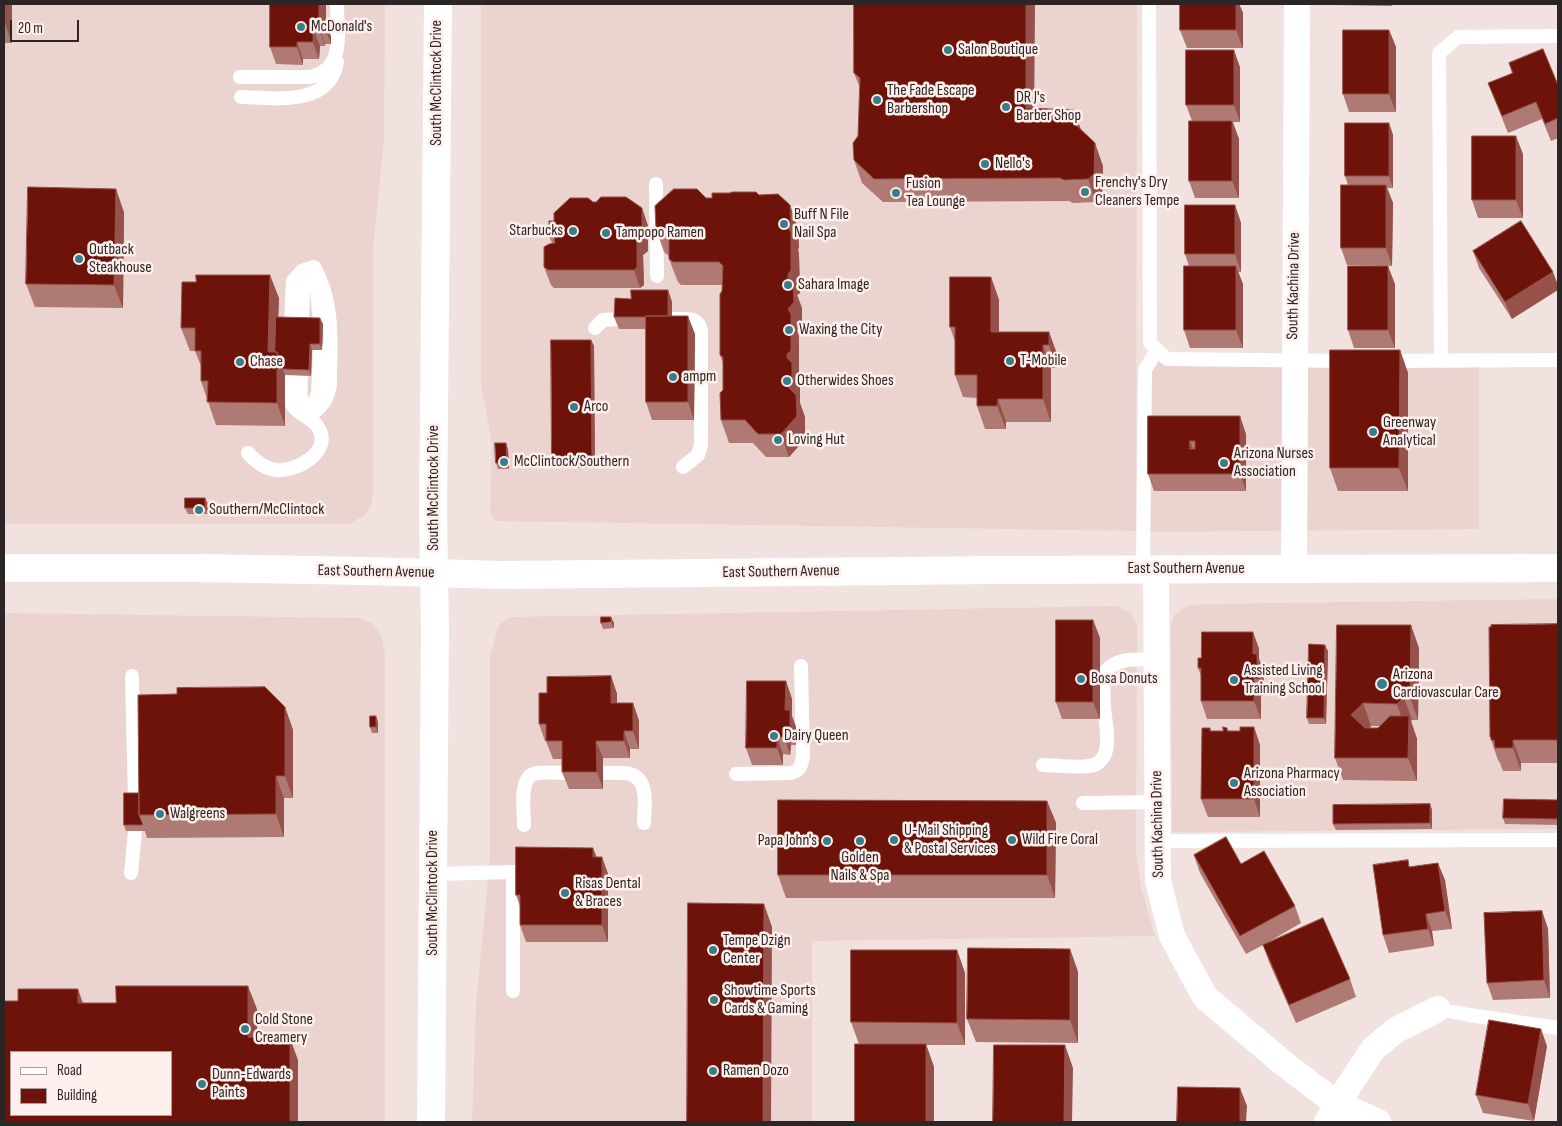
<!DOCTYPE html>
<style>
body{margin:0}
#map{position:relative;width:1562px;height:1126px;overflow:hidden;background:#f1e2df;font-family:"Sofia Sans Condensed",sans-serif}
canvas{display:block}
.frame{position:absolute;inset:0;border:5px solid #2b2625;pointer-events:none}
.legend{position:absolute;left:10px;top:1051px;width:162px;height:65px;box-sizing:border-box;background:#ffefec;border:1px solid #aa9f9c;margin:0;padding:6px 9px;list-style:none;font-size:15px;color:#2b2625}
.legend li{display:flex;align-items:center;gap:10px;height:25px}
.legend b{width:25px;border:1px solid #aa9f9c}
.scale{position:absolute;left:10px;top:20px;width:69px;height:22px;box-sizing:border-box;border:2px solid #2b2625;border-top:0;padding-left:6px;font-size:15px;line-height:18px;white-space:nowrap;color:#2b2625;-webkit-text-stroke:4px #ffefec;paint-order:stroke}
</style>
<div id="map">
<canvas width="1562" height="1126"></canvas>
<div class="frame"></div>
<ul class="legend">
<li><b style="height:6px;background:#fff"></b>Road</li>
<li><b style="height:14px;background:#6e130a"></b>Building</li>
</ul>
<div class="scale">20 m</div>
</div>
<script>
const ctx = document.querySelector('canvas').getContext('2d');
ctx.lineJoin = 'round';
function fill(path, color) { ctx.fillStyle = color; ctx.fill(path, 'evenodd'); }
function strokePath(path, color, width, dash) { ctx.strokeStyle = color; ctx.lineWidth = width; ctx.lineCap = dash ? 'butt' : 'round'; ctx.setLineDash(dash || []); ctx.stroke(path); }
function label(font, color, halo, rows, align = 'center') {
  ctx.font = font + ' "Sofia Sans Condensed",sans-serif'; ctx.lineWidth = 5; ctx.setLineDash([]); ctx.textBaseline = 'middle'; ctx.strokeStyle = halo; ctx.fillStyle = color; for (const [text, x, y, turn = 0] of rows) {
    ctx.save(); ctx.translate(x, y); ctx.rotate((+turn || 0) * Math.PI / 180); ctx.textAlign = isNaN(turn) ? turn : align; if (halo) ctx.strokeText(text, 0, 0); ctx.fillText(text, 0, 0); ctx.restore();
  }
}
fill(new Path2D(`
 M4,4H385L384,139L373,248V490L372,503L365,515L349,524H4Z
 M481,4H1137L1136,531L496,521L493,518L490,509L492,444L481,384Z
 M1157,350L1167,359L1479,360V529L1143,532L1145,370Z
 M1558,599V829L1172,832L1171,625L1175,614L1187,606L1206,604Z
 M1116,606L1131,613L1137,624L1136,851L1141,888L1155,936L812,941V1122H472L476,1003L490,859V655L499,625L510,617Z
 M4,613L360,618L373,624L382,637L385,656V1122H4ZM11,1052H171V1115H11Z`), '#ebd3d0');
strokePath(new Path2D(`
 M1149,4L1150,343L1167,359L1349,361
 M240,77H310C346,69 337,32 337,4
 M241,97C275,98 329,107 337,62
 M656,184L657,276
 M317,290L320,324
 M673,319C685,319 700,316 701,332V445L698,455L683,467
 M291,324L293,281L302,271L314,267
 M302,324L303,290L314,267
 M595,328L603,320L619,319
 M1386,361L1558,360
 M1441,361L1439,53L1458,37L1558,36
 M301,375C301,382 300,390 301,397C302,405 307,410 307,417
 M310,412L318,393L320,350
 M307,417C321,409 328,400 330,384C330,342 335,304 314,267
 M248,453C256,462 265,469 277,470C296,472 332,452 319,429C314,418 300,416 293,406C288,398 291,384 290,375
 M1143,569L1145,370L1157,350
 M132,676L135,799
 M1043,765C1056,765 1082,769 1094,765C1115,756 1105,724 1104,707C1103,696 1103,684 1105,672C1117,656 1139,660 1157,659
 M603,773C612,773 622,772 630,774C650,780 644,808 644,823
 M736,774L791,773C801,770 801,766 803,756L801,666
 M1083,803L1157,802
 M524,825C524,811 518,775 537,773C547,772 559,773 569,773
 M1157,842L1176,841L1558,840
 M131,873L135,831
 M433,874L513,872V991
 M1438,1009L1469,1015L1558,1028`), '#fff', 14);
strokePath(new Path2D(`
 M1294,568L1297,4
 M1156,570L1158,881L1172,936L1205,997L1283,1063L1337,1104L1378,1122
 M1327,1122L1337,1104L1373,1049L1396,1030L1438,1009`), '#fff', 26);
strokePath(new Path2D(`
 M4,568H198L365,571L501,575L998,570L1558,568
 M431,1122L435,631L433,512L438,4`), '#fff', 28);
fill(new Path2D(`
 M4,4H12V43H4Z
 M270,4H326V23L331,37V44H325V46H320L319,59H303V65L276,64L270,47Z
 M1180,4H1239L1243,13V48H1187L1180,30Z
 M1330,4H1392V6L1331,5Z
 M1389,30L1396,47V112H1349L1343,94Z
 M1509,63L1558,85V138L1551,141L1542,119L1508,133L1488,83L1512,74Z
 M1240,67V122H1233L1239,139V198H1195L1189,181L1192,121L1186,105Z
 M854,73L1034,108L1074,110L1081,130L1103,166L1102,197L1096,202L1073,203L1069,201L883,202L862,183L854,160L858,136L860,88Z
 M1389,123L1393,135V188H1387L1393,203L1392,266L1347,265L1341,248L1348,185L1345,176Z
 M1523,154V218H1478L1472,200Z
 M706,198L798,228L799,248L798,249L799,255L800,293L797,295L802,308V325L797,330L799,337V374L796,376L800,386V403L805,417V439L789,457H766L753,443H729L721,420L723,390V363L720,355L723,285H681L678,282L669,259V256L664,252L656,229Z
 M593,202L642,208L648,226V251L643,255L644,285L640,288H554L551,285L544,267L552,243L549,236Z
 M1235,205L1241,223V272H1238L1243,284V348H1190L1184,330L1189,266L1185,254Z
 M124,212L123,308L35,307L26,284Z
 M1521,221L1512,319L1479,268L1473,251Z
 M991,277L999,300V332H1049L1057,354V368H1051V422H1006V429H985L977,406V398L963,397L955,375V342L950,327Z
 M1395,284V348H1354L1348,330Z
 M668,290L672,302V316L695,334L694,420H652L646,402V329H619L614,317L631,299Z
 M279,298L278,317L323,324L322,350H312L311,376L285,375V426L216,425L201,381V366L195,351H190L181,328Z
 M591,340L594,346L595,468H554L552,462Z
 M1400,350L1408,373V491H1338L1330,468Z
 M1148,416L1246,434V491H1154L1148,474Z
 M508,449L509,469H498L496,463Z
 M208,504V514H188L185,508Z
 M1093,620L1100,638V719H1062L1056,702Z
 M601,623H614V628L603,629Z
 M1558,624V763H1521V771H1503L1500,763L1498,760L1490,737Z
 M1337,625L1419,648L1418,720H1412L1411,721L1417,739V781L1343,780L1335,758ZM1371,726H1379L1378,728H1370Z
 M1253,632L1259,649V659L1264,672L1263,696H1261V719H1207L1201,701V676L1198,668L1201,658Z
 M1328,651L1326,724H1309L1307,718Z
 M611,676L617,694V703H633L639,721V749H630V758H603V789H569L562,772V759H553L546,741H545L539,724L547,693Z
 M786,681L792,699V716L796,727V745H791L790,755L783,754V765H752L746,748Z
 M285,707L293,730V798H284V837L147,838L145,831H126L124,825L139,793Z
 M378,722V733H372L370,727Z
 M1254,727L1260,745V817H1208L1201,799L1210,728L1211,731H1223L1227,728L1229,731H1240Z
 M1558,800V825L1505,824L1503,818Z
 M1047,801L1056,823L1055,898H786L778,875Z
 M1430,804L1432,810V829L1336,830L1333,824Z
 M1194,855L1241,864L1295,906L1301,923L1265,944L1350,979L1356,997L1296,1023L1269,962L1263,945L1246,954L1200,873Z
 M597,857H602L608,874V942H526L520,925V906L516,895Z
 M1410,867L1445,880L1452,929L1432,931L1434,946L1389,953L1383,935Z
 M1542,911L1548,929L1550,998L1493,1000L1487,983Z
 M1070,949L1078,972V1043L976,1042L967,1019Z
 M957,950L965,973V1045H926L934,1067V1122L859,1044L851,1022Z
 M1547,1046L1534,1121L1483,1113L1476,1095Z`), '#b07a74');
fill(new Path2D(`
 M4,4H12V43L4,21Z
 M319,4H326V23L331,37V44L324,26L319,19Z
 M1026,4H1035L1034,131L1026,108Z
 M1236,4H1239L1243,13V48L1236,30Z
 M319,26L325,44V46L319,29Z
 M313,28L320,46L319,59L313,42Z
 M1389,30L1396,47V112L1389,94Z
 M297,42L303,59V65L297,47Z
 M1234,50L1240,67V122L1234,105Z
 M1074,110L1082,133L1074,123Z
 M1232,121L1239,139V198L1232,181Z
 M1389,123L1393,135V188L1389,176Z
 M1516,136L1523,154V218L1516,200Z
 M1095,143L1103,166L1102,197L1096,202L1088,179Z
 M1386,185L1393,203L1392,266L1386,248Z
 M116,189L124,212L123,308L114,285Z
 M790,205L798,228L799,248L798,249L799,255L800,293L797,295L802,308V325L797,330L799,337V374L796,376L800,386V403L805,417V439L789,457L781,434L787,386V358L788,228Z
 M1235,205L1241,223V272L1235,254Z
 M642,208L648,226V251L643,255L644,285L640,288L634,270L637,237Z
 M1236,266L1243,284V348L1236,330Z
 M1388,266L1395,284V348L1388,330Z
 M1553,272L1558,285V290L1512,319L1505,302Z
 M270,275L279,298L277,354L285,375V426L277,403L268,352Z
 M991,277L999,300V354L991,332Z
 M668,290L672,302V329L668,317Z
 M688,316L695,334L694,420L688,402Z
 M320,318L323,324L322,350L320,344Z
 M1049,332L1057,354V368L1049,345Z
 M591,340L594,346L595,468L592,462Z
 M310,344L312,350L311,376L309,370Z
 M1043,345L1051,368V422L1043,399Z
 M1400,350L1408,373V491L1399,468Z
 M998,399L1006,422V429L997,406Z
 M1240,416L1246,434V491L1240,474Z
 M1190,441L1197,459L1190,449Z
 M506,443L508,449L509,469L507,463Z
 M205,498L208,504V514L205,508Z
 M611,617L614,623V628L611,622Z
 M1093,620L1100,638V719L1093,702Z
 M1411,625L1419,648L1418,720L1410,697Z
 M1253,632L1259,649V659L1264,672L1263,696L1257,679L1253,654Z
 M1325,645L1328,651L1326,724L1324,718Z
 M611,676L617,694V721L611,703Z
 M1254,678L1261,696V719L1254,701Z
 M786,681L792,699V716L796,727V745L790,728L785,710Z
 M1404,697L1412,720L1411,721L1417,739V781L1408,758L1405,727L1397,704Z
 M633,703L639,721V749L633,731Z
 M1363,703L1371,726L1360,738L1351,715Z
 M285,707L293,730V798L285,776Z
 M376,716L378,722V733L376,727Z
 M1254,727L1260,745V817L1254,799Z
 M784,728L791,745L790,755L784,737Z
 M624,731L630,749V758L624,741Z
 M777,737L783,754V765L777,748Z
 M1513,740L1521,763V771L1513,748Z
 M596,741L603,758V789L597,772Z
 M276,776L284,798V837L276,814Z
 M1047,801L1056,823L1055,898L1047,875Z
 M1430,804L1432,810V829L1430,823Z
 M593,848L600,865L593,857Z
 M602,857L608,874V942L602,925Z
 M1438,863L1445,880L1452,929L1445,911Z
 M764,904L772,927L771,1122H763Z
 M1542,911L1548,929L1550,998L1544,980Z
 M1426,914L1432,931L1434,946L1428,929Z
 M1070,949L1078,972V1043L1070,1020Z
 M957,950L965,973V1045L957,1023Z
 M248,986L257,1009V1060L248,1037Z
 M78,989L86,1012L78,1003Z
 M1541,1029L1547,1046L1534,1121L1528,1104Z
 M290,1038L298,1060V1122H290Z
 M926,1044L934,1067V1122H926Z
 M1065,1045L1073,1068L1072,1122H1064Z
 M1240,1088L1247,1106L1246,1122H1240Z`), '#95514a');
const building = new Path2D(`
 M270,4H319V19L325,20L324,26H319V29L313,28V42H297V47H270Z
 M854,4H1026V108L1074,110V123L1095,143L1094,174L1088,179L1064,180L1060,178L874,179L854,160L853,143L858,136L860,78L854,73Z
 M1180,4H1236V30H1180Z
 M1343,30H1389V94H1343Z
 M1543,49L1558,85V118L1545,124L1536,102L1502,116L1488,83L1513,73L1509,63Z
 M1186,50H1234V105H1186Z
 M1189,121H1232V181H1189Z
 M1345,123H1389V176H1345Z
 M1472,136H1516V200H1472Z
 M1341,185H1386V248H1341Z
 M28,187L116,189L114,285L26,284Z
 M674,189H697L706,198H712V193H730L732,192H756L759,195L778,194L790,205L791,225L788,228L791,232V270L788,274V279L793,285L794,302L788,309L791,314V351L787,354V358L792,363V380L787,383V386L796,395L797,416L781,434H758L745,420H721L720,393L723,390V357L720,355V294L722,291L723,266L719,262H673L669,259V240L656,229L655,206Z
 M601,197H626L642,208V234L637,237V267L634,270H548L544,267V247L549,244L555,243L554,236H549V221H554V213L570,198H588L593,202H596Z
 M1185,205H1235V254H1185Z
 M1521,221L1553,272L1505,302L1473,251Z
 M1184,266H1236V330H1184Z
 M1348,266H1388V330H1348Z
 M196,275H270L268,352H277V403L207,402L208,381H201V351H195V328H181L182,282H196Z
 M950,277H991V332H1049V345H1043V399H998L997,406H977V375H955V327H950Z
 M631,290H668V316H646V317H614L615,298L631,299Z
 M646,316H688V402H646Z
 M276,317L320,318V344H310L309,370L283,369L277,352H275Z
 M551,340H591L592,462H552Z
 M1330,350H1400L1399,468H1330Z
 M1148,416H1240V474H1148ZM1190,441H1195V449H1190Z
 M495,443H506L507,463H496Z
 M185,498H205V508H185Z
 M601,617H611V622L601,623Z
 M1056,620H1093V702H1056Z
 M1558,624V740H1513V748H1495L1494,740H1491V737H1490L1489,627H1491V625Z
 M1337,625H1411L1410,697H1404L1397,704L1363,703L1351,715L1365,728H1378L1390,716H1409L1408,758H1335Z
 M1202,632H1253V654H1257V679L1254,678V701H1201V668H1198V658H1201Z
 M1309,644L1325,645L1324,718H1307Z
 M611,676V703H633V731H624V741H596L597,772H562V741H546V724H539V693H547V677Z
 M747,681H786L785,710H790V728H784V737H777V748H746Z
 M265,687L285,707V776H276V814L139,815L138,695L177,694V688Z
 M370,716H376V727H370Z
 M1223,727L1227,728V731H1240V727H1254V799H1201L1202,728H1210V731H1223Z
 M124,793H139V815L143,825H124Z
 M1504,799L1558,800V819L1503,818Z
 M778,800L1047,801V875H778Z
 M1430,804V823L1333,824V805Z
 M1226,837L1241,864L1264,851L1295,906L1240,936L1194,855Z
 M516,847L593,848V857H602V925H520V895H516Z
 M1408,860L1409,867L1438,863L1445,911L1426,914L1428,929L1383,935L1373,865Z
 M688,903L764,904L763,1122H687Z
 M1542,911L1544,980L1487,983L1484,913Z
 M1323,918L1350,979L1289,1005L1263,945Z
 M968,948L1070,949V1020L967,1019Z
 M851,950H957V1023L851,1022Z
 M116,986H248V1037L290,1038V1122H4V1001H18V989H78V1003H116ZM11,1052H171V1115H11Z
 M1489,1020L1541,1029L1528,1104L1476,1095Z
 M855,1044H926V1122H855Z
 M994,1045H1065L1064,1122H993Z
 M1178,1087L1240,1088V1122H1177Z`);
fill(building, '#6e130a');
strokePath(building, '#95514a', 1);
for (const [x, y, r, color] of [
 [301,27,5,"#387e8a"],
 [948,50,5,"#387e8a"],
 [877,100,5,"#387e8a"],
 [1006,107,5,"#387e8a"],
 [985,164,5,"#387e8a"],
 [1085,192,5,"#387e8a"],
 [896,193,5,"#387e8a"],
 [784,224,5,"#387e8a"],
 [573,231,5,"#387e8a"],
 [606,233,5,"#387e8a"],
 [79,259,5,"#387e8a"],
 [788,285,5,"#387e8a"],
 [789,330,5,"#387e8a"],
 [1010,361,5,"#387e8a"],
 [240,362,5,"#387e8a"],
 [673,377,5,"#387e8a"],
 [787,381,5,"#387e8a"],
 [574,407,5,"#387e8a"],
 [1373,432,5,"#387e8a"],
 [778,440,5,"#387e8a"],
 [504,462,5,"#387e8a"],
 [1224,463,5,"#387e8a"],
 [199,510,5,"#387e8a"],
 [1081,679,5,"#387e8a"],
 [1234,680,5,"#387e8a"],
 [1382,684,6,"#387e8a"],
 [774,736,5,"#387e8a"],
 [1234,783,5,"#387e8a"],
 [160,814,5,"#387e8a"],
 [894,840,5,"#387e8a"],
 [1012,840,5,"#387e8a"],
 [827,841,5,"#387e8a"],
 [860,841,5,"#387e8a"],
 [565,893,5,"#387e8a"],
 [713,950,5,"#387e8a"],
 [714,1000,5,"#387e8a"],
 [245,1029,5,"#387e8a"],
 [713,1071,5,"#387e8a"],
 [202,1084,5,"#387e8a"]
]) { const dot = new Path2D(); dot.arc(x, y, r, 0, 2 * Math.PI); ctx.fillStyle = color; ctx.fill(dot); strokePath(dot, '#ffefec', 2); }
label('16px', '#2b2625', '#ffefec', [
 ["McDonald's",311,27],
 ["Salon Boutique",958,50],
 ["The Fade Escape",887,91],
 ["Barbershop",887,109],
 ["DR J's",1016,98],
 ["Barber Shop",1016,116],
 ["Nello's",995,164],
 ["Frenchy's Dry",1095,183],
 ["Cleaners Tempe",1095,201],
 ["Fusion",906,184],
 ["Tea Lounge",906,202],
 ["Buff N File",794,215],
 ["Nail Spa",794,233],
 ["Starbucks",563,231,"right"],
 ["Tampopo Ramen",616,233],
 ["Outback",89,250],
 ["Steakhouse",89,268],
 ["Sahara Image",798,285],
 ["Waxing the City",799,330],
 ["T-Mobile",1020,361],
 ["Chase",250,362],
 ["ampm",683,377],
 ["Otherwides Shoes",797,381],
 ["Arco",584,407],
 ["Greenway",1383,423],
 ["Analytical",1383,441],
 ["Loving Hut",788,440],
 ["Arizona Nurses",1234,454],
 ["Association",1234,472],
 ["McClintock/Southern",514,462],
 ["Southern/McClintock",209,510],
 ["Assisted Living",1244,671],
 ["Training School",1244,689],
 ["Arizona",1393,675],
 ["Cardiovascular Care",1393,693],
 ["Bosa Donuts",1091,679],
 ["Dairy Queen",784,736],
 ["Arizona Pharmacy",1244,774],
 ["Association",1244,792],
 ["Walgreens",170,814],
 ["U-Mail Shipping",904,831],
 ["& Postal Services",904,849],
 ["Wild Fire Coral",1022,840],
 ["Papa John's",817,841,"right"],
 ["Golden",860,858,"center"],
 ["Nails & Spa",860,876,"center"],
 ["Risas Dental",575,884],
 ["& Braces",575,902],
 ["Tempe Dzign",723,941],
 ["Center",723,959],
 ["Showtime Sports",724,991],
 ["Cards & Gaming",724,1009],
 ["Cold Stone",255,1020],
 ["Creamery",255,1038],
 ["Ramen Dozo",723,1071],
 ["Dunn-Edwards",212,1075],
 ["Paints",212,1093]
], 'left');
label('16px', '#2b2625', '#ffefec', [
 ["South McClintock Drive",437,83,-90],
 ["South Kachina Drive",1294,286,-89],
 ["South McClintock Drive",434,488,-90],
 ["East Southern Avenue",1186,569],
 ["East Southern Avenue",376,572,1],
 ["East Southern Avenue",781,572,-1],
 ["South Kachina Drive",1158,824,-91],
 ["South McClintock Drive",433,893,-90]
]);
</script>
